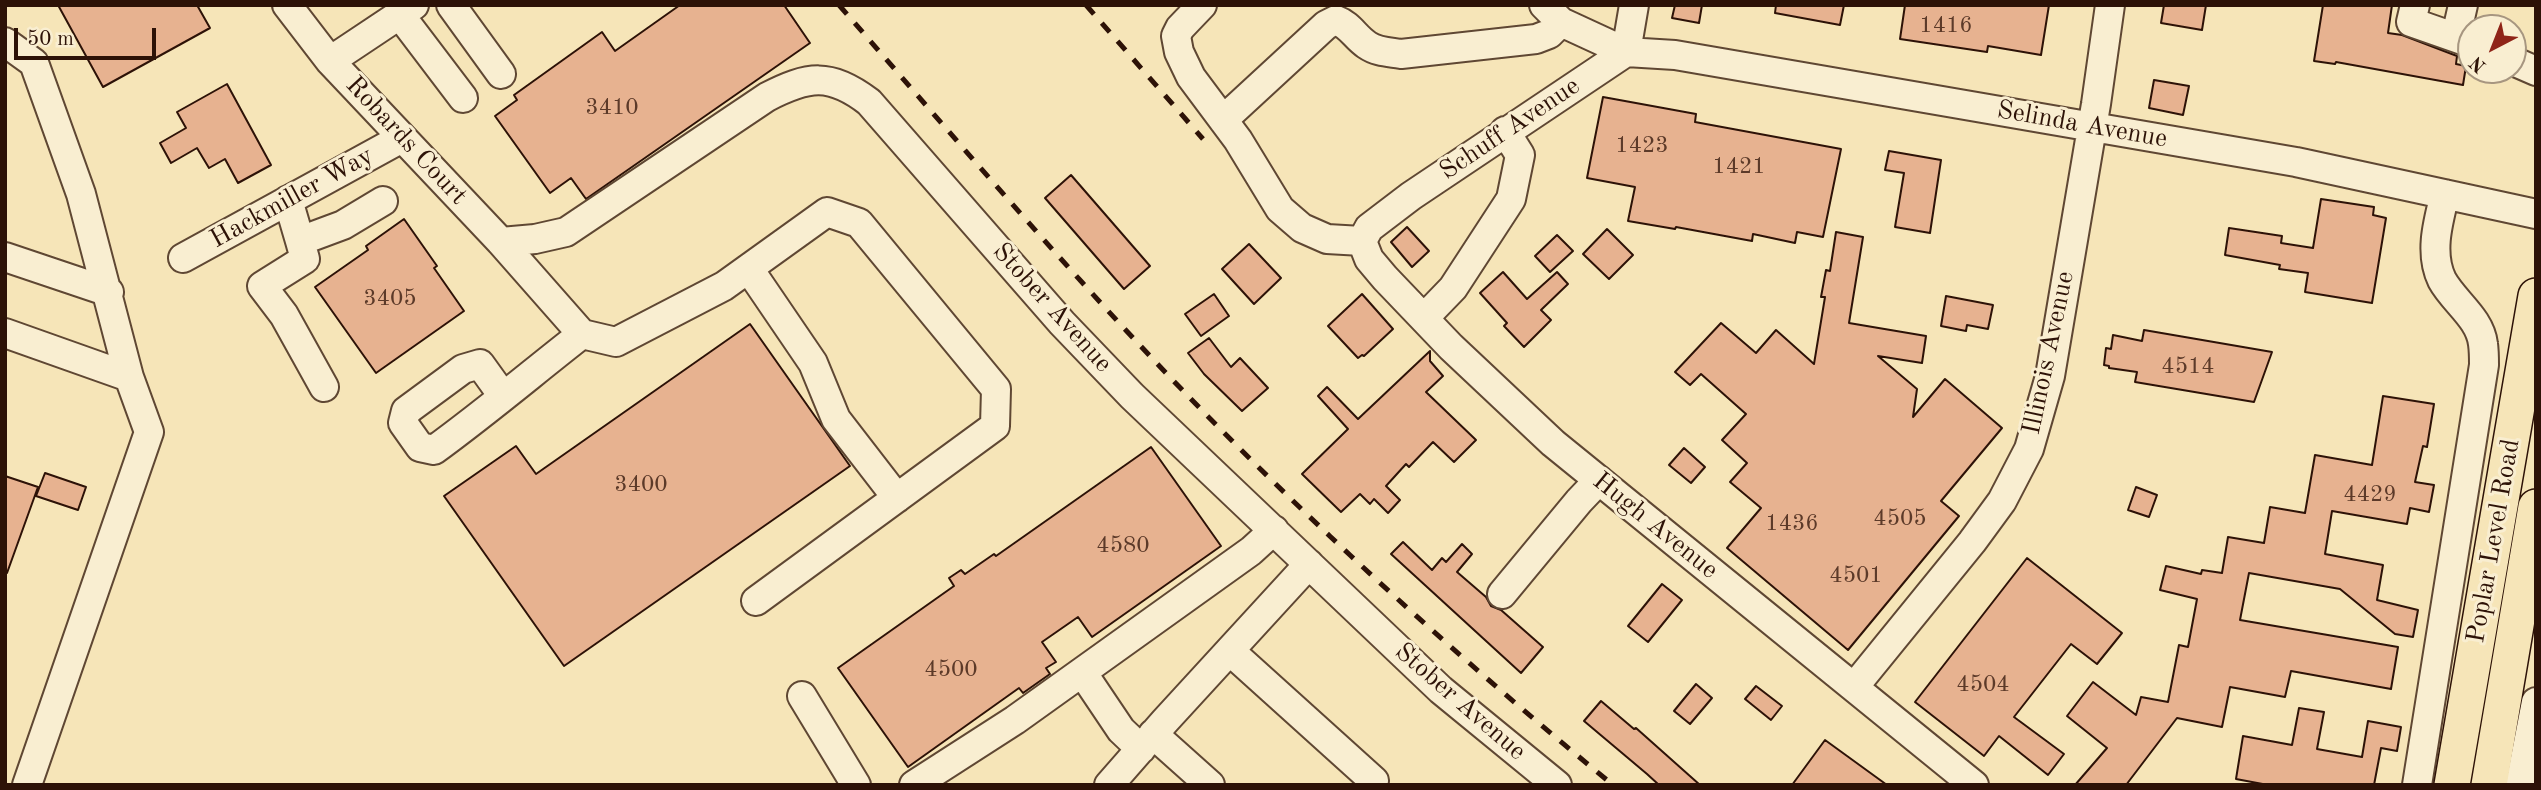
<!DOCTYPE html>
<style>
body{margin:0}
#map{position:relative;width:2541px;height:790px;overflow:hidden;background:#f6e5b8;font-family:"Old Standard TT",serif}
canvas{display:block}
.frame{position:absolute;inset:0;border:7px solid #2d1207;pointer-events:none}
.north{position:absolute;left:2457px;top:14px;width:70px;height:70px;box-sizing:border-box;background:#f9eed1;border:2px solid #a79680;border-radius:50%;rotate:222deg;font-size:19px;font-weight:700;line-height:28px;text-align:center;color:#2d1207}
.north::after{content:'';display:block;margin:auto;width:24px;height:32px;background:#8f2418;clip-path:polygon(50% 0,100% 100%,50% 72%,0 100%)}
.scale{position:absolute;left:14px;top:28px;width:142px;height:32px;box-sizing:border-box;border:4px solid #2d1207;border-top:0;padding-left:9px;font-size:21px;line-height:24px;white-space:nowrap;color:#2d1207;-webkit-text-stroke:5px #f9eed1;paint-order:stroke}
</style>
<div id="map">
<canvas width="2541" height="790"></canvas>
<div class="frame"></div>
<div class="north">N</div>
<div class="scale">50 m</div>
</div>
<script>
const ctx = document.querySelector('canvas').getContext('2d');
ctx.lineJoin = 'round';
function fill(path, color) { ctx.fillStyle = color; ctx.fill(path, 'evenodd'); }
function strokePath(path, color, width, dash) { ctx.strokeStyle = color; ctx.lineWidth = width; ctx.lineCap = dash ? 'butt' : 'round'; ctx.setLineDash(dash || []); ctx.stroke(path); }
function label(font, color, halo, rows, align = 'center') {
  ctx.font = font + ' "Old Standard TT",serif'; ctx.lineWidth = 6; ctx.setLineDash([]); ctx.textBaseline = 'middle'; ctx.strokeStyle = halo; ctx.fillStyle = color; for (const [text, x, y, turn = 0] of rows) {
    ctx.save(); ctx.translate(x, y); ctx.rotate((+turn || 0) * Math.PI / 180); ctx.textAlign = isNaN(turn) ? turn : align; if (halo) ctx.strokeText(text, 0, 0); ctx.fillText(text, 0, 0); ctx.restore();
  }
}
const building = new Path2D(`
 M58,5H197L210,28L103,87Z
 M680,5H784L810,43L586,199L571,178L550,193L495,116L517,100L514,95L602,32L615,51Z
 M1675,5H1702L1699,23L1672,18Z
 M1776,5H1844L1840,25L1775,13Z
 M1905,5H2049L2041,55L1988,46L1987,52L1900,39Z
 M2164,5H2206L2202,30L2161,23Z
 M2323,5H2392L2388,33L2402,35L2457,56L2456,64L2466,66L2463,85L2336,62L2335,64L2314,61Z
 M2154,80L2189,86L2183,115L2149,108Z
 M227,84L271,165L238,183L225,159L209,168L197,148L171,163L160,143L186,128L177,112Z
 M1603,97L1696,114L1695,122L1841,149L1823,237L1797,232L1795,243L1753,234L1752,241L1676,227L1675,229L1628,221L1635,187L1587,178Z
 M1889,151L1941,160L1930,233L1895,227L1904,173L1885,170Z
 M1071,175L1150,266L1124,289L1045,198Z
 M2321,199L2374,207L2373,215L2386,218L2372,303L2305,292L2308,273L2279,269L2280,265L2225,255L2229,228L2282,236L2281,243L2313,248Z
 M404,219L437,266L434,268L464,311L376,373L315,287L368,250L366,246Z
 M1407,227L1429,251L1412,267L1391,242Z
 M1607,229L1633,255L1609,279L1583,254Z
 M1836,232L1863,237L1849,323L1926,336L1922,363L1878,356L1917,389L1913,417L1945,379L2002,428L1941,501L1959,516L1848,650L1727,548L1761,508L1730,482L1747,463L1722,440L1746,414L1701,374L1690,385L1675,372L1721,323L1756,353L1776,330L1814,364L1825,297H1821L1826,270L1830,271Z
 M1557,235L1573,251L1550,272L1535,256Z
 M1249,244L1281,278L1254,304L1222,269Z
 M1503,272L1527,299L1557,272L1568,284L1541,310L1551,320L1524,347L1504,326L1507,323L1480,293Z
 M1214,294L1229,316L1201,336L1185,314Z
 M1362,294L1393,329L1364,356L1362,355L1358,358L1328,326Z
 M1946,296L1993,305L1988,329L1967,325L1966,331L1941,326Z
 M750,324L850,466L564,666L444,496L516,446L536,474Z
 M2144,330L2272,352L2254,402L2135,382L2137,372L2109,368V366L2104,365L2106,348L2111,349L2113,335L2142,341Z
 M1209,338L1231,367L1240,358L1268,388L1242,411L1204,374L1188,353Z
 M1430,351V361L1443,376L1426,392L1476,440L1454,462L1433,442L1409,467L1406,464L1386,486L1400,500L1388,513L1374,499L1370,504L1360,494L1341,512L1302,474L1348,429L1318,396L1327,387L1358,419Z
 M2383,396L2434,404L2427,447L2423,446L2415,482L2434,485L2429,512L2410,508L2407,524L2332,511L2325,554L2383,565L2377,600L2418,610L2413,637L2395,634L2340,589L2249,573L2240,620L2398,647L2391,689L2291,671L2285,697L2230,687L2222,727L2177,718L2126,785H2075L2107,748L2067,716L2093,682L2136,715L2141,697L2168,702L2179,645L2188,647L2197,599L2160,590L2166,566L2201,574L2202,570L2222,573L2228,537L2264,543L2270,507L2305,513L2315,455L2372,465Z
 M1151,447L1221,546L1092,637L1078,617L1042,642L1056,662L1046,668L1050,674L1023,693L1019,688L908,767L838,668L954,586L949,578L961,570L965,574L994,554L996,556Z
 M1684,448L1705,467L1691,483L1669,465Z
 M45,473L86,487L78,510L36,496Z
 M5,476L38,487L7,573L5,572Z
 M2136,487L2157,495L2149,517L2128,510Z
 M1403,542L1432,570L1442,558L1446,562L1462,544L1472,554L1457,572L1486,597L1491,606L1501,610L1543,647L1521,673L1391,554Z
 M2027,558L2122,633L2097,664L2071,644L2014,717L2064,754L2048,775L1999,736L1984,756L1915,702Z
 M1662,584L1682,600L1648,642L1628,626Z
 M1696,684L1712,698L1690,724L1674,711Z
 M1756,686L1782,706L1771,720L1745,699Z
 M1601,701L1634,729L1636,728L1700,785H1659L1647,774L1584,721Z
 M2299,708L2324,712L2317,749L2362,757L2368,721L2401,727L2397,751L2381,748L2374,785H2268L2236,779L2243,736L2292,745Z
 M1825,740L1887,785H1792Z`);
fill(building, '#e7b290');
strokePath(building, '#2d1207', 2);
const minor = new Path2D(`
 M287,5L330,61L501,242L582,334L616,342L724,286L827,212L859,223L996,389L995,426L756,601
 M451,5L501,74
 M1202,5L1180,28L1176,36L1179,52L1191,77L1238,140L1280,209L1302,228L1327,239L1362,241
 M1544,5L1561,22L1626,52L1675,55L2296,162L2536,214
 M2415,5L2411,22L2471,43
 M400,15L463,98
 M2456,36L2463,5
 M5,42L34,63L81,194L129,377
 M330,61L414,5
 M2513,61L2536,71
 M1223,120L1326,25L1336,20C1350,25 1355,37 1367,45C1377,52 1389,52 1401,54L1536,39L1549,34L1561,22
 M288,200L300,241L343,225L383,201
 M300,241L305,259L262,286L284,315L324,387
 M1362,241L1369,259L1385,278L1451,347L1553,443L1974,785
 M1362,241L1369,228L1411,196L1626,52L1634,5
 M501,242L535,239L566,232L767,97C808,76 830,72 869,102L1062,323L1132,396L1441,690L1557,785
 M5,257L109,292
 M183,258L402,138
 M749,269L813,363L836,419L897,498
 M1424,318L1453,288L1511,199L1520,155L1505,131
 M5,333L129,377L149,432L27,785
 M503,396L480,364L463,369L406,411L403,423L420,447L434,450C485,413 532,373 582,334
 M1502,594L1579,501L1599,480
 M1230,651L1374,781L1371,785
 M1082,672L1121,730L1141,749
 M1854,687L1972,542L2002,501L2029,449L2050,376L2096,104L2110,5
 M802,696L856,785
 M1153,734L1210,785
 M914,785L1015,720L1251,551L1274,530
 M1109,785L1165,721L1309,564
 M2417,785L2484,365C2484,358 2484,351 2483,344C2480,318 2454,302 2442,280C2429,253 2438,222 2445,194
 M2520,785L2536,702`);
const major = new Path2D(`
 M2452,785L2536,296
 M2489,785L2536,507`);
strokePath(minor, '#5f4733', 32);
strokePath(major, '#2d1207', 38);
strokePath(minor, '#f9eed1', 28);
strokePath(major, '#f6e5b8', 35);
strokePath(new Path2D(`
 M839,5C947,129 1053,254 1166,373C1306,520 1456,656 1613,785
 M1086,5L1203,139`), '#2d1207', 5, [12, 12]);
label('23px', '#5c3a29', null, [
 ["1416",1946,26],
 ["3410",612,108],
 ["1423",1642,146],
 ["1421",1739,167],
 ["3405",390,299],
 ["4514",2188,367],
 ["3400",641,485],
 ["4429",2370,495],
 ["4505",1900,519],
 ["1436",1792,524],
 ["4580",1123,546],
 ["4501",1856,576],
 ["4500",951,670],
 ["4504",1983,685]
]);
label('26px', '#2d1207', '#f9eed1', [
 ["Selinda Avenue",2082,125,10],
 ["Schuff Avenue",1510,129,-34],
 ["Robards Court",406,141,47],
 ["Hackmiller Way",292,198,-29],
 ["Stober Avenue",1052,308,48],
 ["Illinois Avenue",2049,353,-78],
 ["Hugh Avenue",1655,526,39],
 ["Poplar Level Road",2494,541,-80],
 ["Stober Avenue",1460,702,41]
]);
</script>
